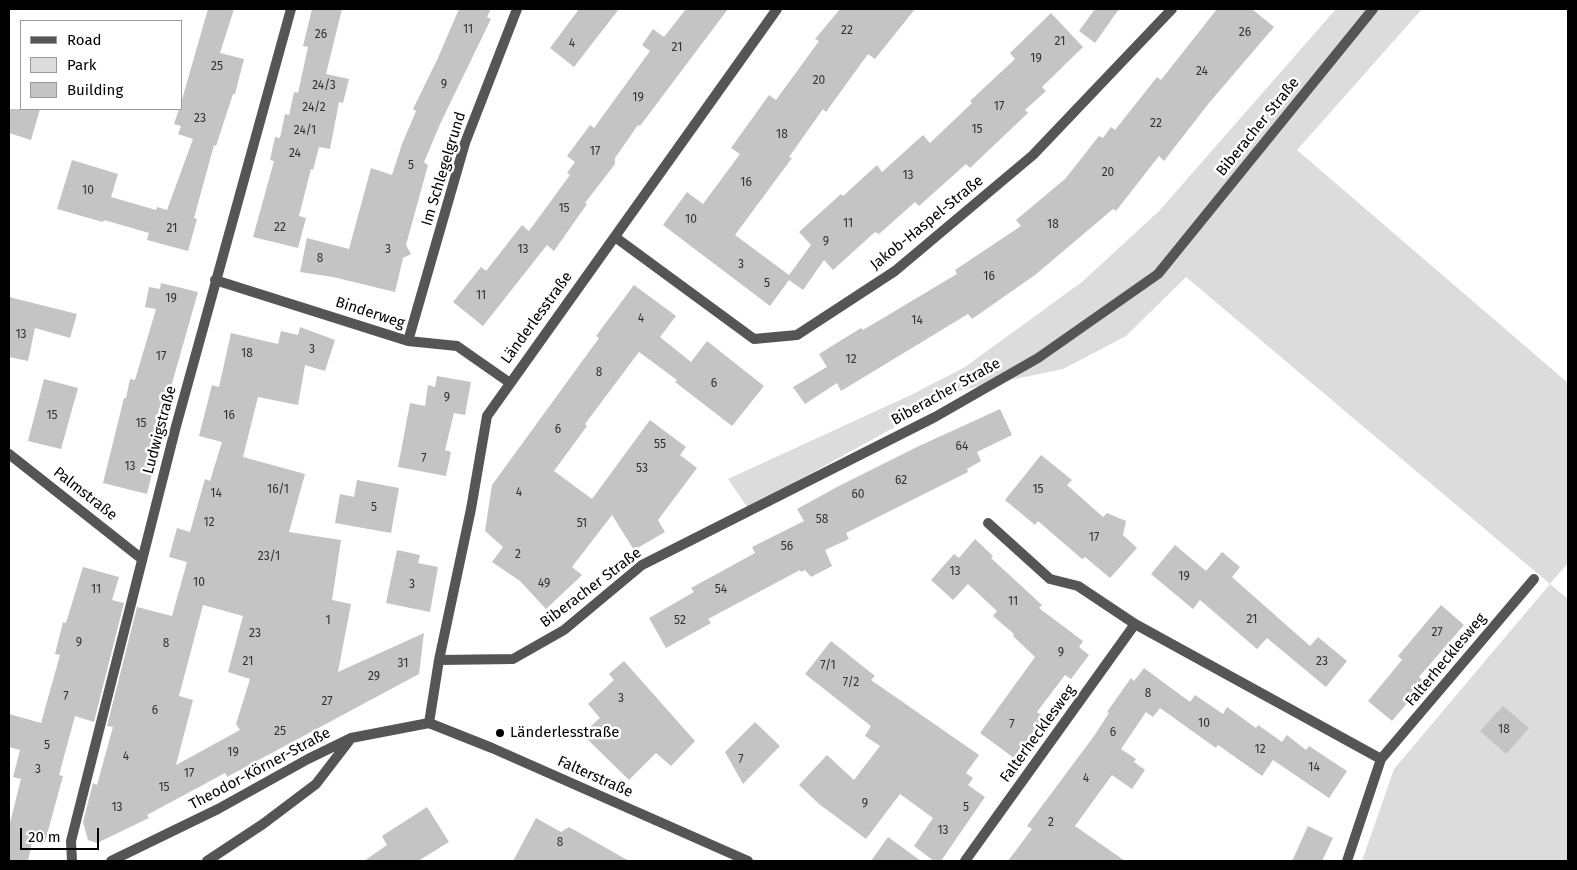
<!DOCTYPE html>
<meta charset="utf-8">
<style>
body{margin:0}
#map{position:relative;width:1577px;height:870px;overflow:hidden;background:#fff;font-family:"Fira Sans",sans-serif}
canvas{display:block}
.frame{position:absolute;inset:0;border:10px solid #000;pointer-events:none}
.legend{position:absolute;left:20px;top:20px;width:162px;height:90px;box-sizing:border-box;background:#fff;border:1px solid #999;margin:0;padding:6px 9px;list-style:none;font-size:15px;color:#000}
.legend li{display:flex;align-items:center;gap:10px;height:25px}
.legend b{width:25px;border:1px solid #999}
.scale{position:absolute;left:20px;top:828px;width:79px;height:22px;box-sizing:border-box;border:2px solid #000;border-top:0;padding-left:6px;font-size:15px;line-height:18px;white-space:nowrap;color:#000;-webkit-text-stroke:4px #fff;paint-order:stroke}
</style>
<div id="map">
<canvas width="1577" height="870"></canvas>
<div class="frame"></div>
<ul class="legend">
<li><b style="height:6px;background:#555"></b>Road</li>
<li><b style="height:14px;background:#dcdcdc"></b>Park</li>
<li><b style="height:14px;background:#c4c4c4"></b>Building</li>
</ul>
<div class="scale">20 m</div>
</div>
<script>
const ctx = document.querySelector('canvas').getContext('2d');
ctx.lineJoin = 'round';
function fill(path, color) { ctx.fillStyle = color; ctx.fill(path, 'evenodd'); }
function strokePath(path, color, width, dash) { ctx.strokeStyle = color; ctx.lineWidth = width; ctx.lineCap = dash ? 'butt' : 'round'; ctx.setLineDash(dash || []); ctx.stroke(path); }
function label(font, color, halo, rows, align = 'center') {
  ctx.font = font + ' "Fira Sans",sans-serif'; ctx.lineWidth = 5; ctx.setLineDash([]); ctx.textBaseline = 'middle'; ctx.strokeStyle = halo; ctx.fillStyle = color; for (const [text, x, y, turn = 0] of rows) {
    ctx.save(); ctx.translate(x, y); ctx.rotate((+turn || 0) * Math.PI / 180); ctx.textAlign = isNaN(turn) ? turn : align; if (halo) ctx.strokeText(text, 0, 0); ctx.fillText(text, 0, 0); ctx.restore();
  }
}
fill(new Path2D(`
 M1336,9H1422L1297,150L1568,383V563L1550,584L1568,599V861H1362L1394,769L1550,584L1186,277L1126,336L1063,369L962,390L748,508L728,479L913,394L965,367L1082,282L1159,211Z`), '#dcdcdc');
fill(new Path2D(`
 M208,9H234L220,53L244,59L235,94H233L216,146L214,145L194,218L197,219L188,251L147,240L149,233L104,220L103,222L57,209L72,160L118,174L111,197L156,210L157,207L167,210L193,139L178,134L181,126L174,124L179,109H181V103Z
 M312,9H342L326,74L349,79L343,103L339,102L330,149L319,147L313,170L311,169L299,216L306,218L298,248L253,237L274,161L270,160L275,137L280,138L285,114L289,115L294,92L298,93L308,47L303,46Z
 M459,9H491L487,17L491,19L441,122L424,162L428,165L406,245L411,254L403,258L395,292L333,277L300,272L307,238L349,249L371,168L392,175L402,144L416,111L413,109L437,60Z
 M579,9H619L574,67L550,48Z
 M686,9H728L640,126L638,125L615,158V164L585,203L587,204L554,251L547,245L483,326L453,302L481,267L486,271L522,225L529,231L570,175L567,173L575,162L567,156L590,125L594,128L650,51L642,45L653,29L664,37Z
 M840,9H915L875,59L868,54L826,112L823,109L789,157L792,158L735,235L789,275L811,245L799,232L841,194L843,196L877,165L882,172L923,135L930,143L972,103L970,101L1015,59L1010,53L1051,13L1083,47L1042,87L1046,91L1025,110L1028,113L970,168L966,164L919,206L915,202L879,234L875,232L833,270L824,260L803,290L789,280L770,306L663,225L687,192L703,204L740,154L731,148L769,95L776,100L819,41L815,39Z
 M1095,9H1119L1095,43L1079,31Z
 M1217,9H1252L1274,27L1209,103L1164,161L1159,156L1116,211L1113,209L1035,275L972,319L968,314L841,391L837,383L805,404L793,387L827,367L819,354L861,328L863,330L957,274L955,270L1021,226L1016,220L1065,179L1099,136L1103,138L1111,127L1115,130L1157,77L1161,80Z
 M9,109H40L31,140L9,133Z
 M161,283L198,292L165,408L168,409L147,494L103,483L124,398H126L130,379L135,380L156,309L145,307L149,287L160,289Z
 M634,285L676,316L660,337L691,362L707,341L764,386L732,426L675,382L677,380L639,352L585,424L587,426L554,471L592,499L650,420L686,447L680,455L697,468L658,520L665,532L634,550L612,515L572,567L582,575L546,609L520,581L492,562L503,547L485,531L492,485L599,338L596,336Z
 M9,297L77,314L70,338L35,328L28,361L9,357Z
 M300,327L335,340L325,371L305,365L298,405L258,397L243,457L305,474L289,532L341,540L332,600L351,604L338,672L424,633L419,674L227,777L225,773L147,815L149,818L97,843L88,840L83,822L93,783L97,785L113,727L107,726L137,607L172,616L187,562L169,557L177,528L190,532L205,479L210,481L222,442L199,436L212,385L219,387L231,333L278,344L281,331L298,335ZM203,605L243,616L228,672L250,679L236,724L240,730L176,765L193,700L179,696Z
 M437,376L471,382L465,415L454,413L445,450L451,452L446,476L398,467L410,403L425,406L428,385L435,387Z
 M44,379L78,388L61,449L28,441Z
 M1000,409L1012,435L977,452L981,461L967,469L968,472L846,533L849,539L825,550L832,566L811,577L805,570L801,572L800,570L785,578L708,619L711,623L666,648L649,618L694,592L691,588L755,553L752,547L804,521L797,509L837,487L919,446Z
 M1041,455L1072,480L1067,485L1103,517L1107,513L1126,521L1123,535L1137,548L1110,578L1085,557L1082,559L1038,521L1035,525L1005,500Z
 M357,480L399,488L391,533L335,523L340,494L354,497Z
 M975,539L993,556L991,558L1042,605L1039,608L1083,641L1079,647L1089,655L1071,679L1065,675L1037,712L1044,717L1014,758L980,733L1035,657L1013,636L1014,634L993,616L997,611L968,584L953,600L931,580L954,554L959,558Z
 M1175,545L1206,571L1222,552L1240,567L1232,577L1310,646L1318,637L1347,661L1326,687L1267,638L1257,649L1200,600L1193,609L1151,574Z
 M397,550L420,555L418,563L438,567L430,612L386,603Z
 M83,567L119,577L112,600L124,603L94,722L75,716L59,775L63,776L45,842L33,838L28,861H9V827L21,779L13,777L20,750L9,747V714L41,723L60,655L55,654L63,622L66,623Z
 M1441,605L1464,625L1419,677L1425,682L1392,721L1368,701L1402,660L1398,656Z
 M831,641L875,676L871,680L979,755L966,773L973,778L968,785L985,797L941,861H934L914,846L933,818L900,794L866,839L819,804L799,785L827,755L854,780L880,746L865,736L871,726L805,674Z
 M624,661L695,741L671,766L656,753L629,780L582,734L600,718L588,704L614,680L609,674Z
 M1144,668L1190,702L1195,695L1223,714L1227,707L1256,728L1258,725L1282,742L1287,735L1306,750L1309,746L1347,771L1329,798L1273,760L1262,776L1218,745L1216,748L1160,708L1153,717L1146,712L1121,749L1136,759L1134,762L1145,770L1132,789L1112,775L1075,826L1125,861H1008L1032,829L1027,826L1094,736L1109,713L1107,712L1131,678L1134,681Z
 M1503,706L1529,728L1506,754L1480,731Z
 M755,722L780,746L743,784L725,752Z
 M427,807L449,842L418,861H364L387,845L382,836Z
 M536,818L561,832L569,827L629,861H513Z
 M1308,826L1333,838L1322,861H1292Z
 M888,837L921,861H871Z`), '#c4c4c4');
strokePath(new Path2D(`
 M615,237L754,339L797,335L895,271L1033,155L1172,9
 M215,280L408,341L457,346L510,383
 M408,341L465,143L517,9
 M9,454L142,559
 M988,523L1050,579L1078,586L1135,624L1381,759
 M439,660L513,659L564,630L642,565L935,417L1038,358L1158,274L1373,9
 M429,723L439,660L471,509L487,416L777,9
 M429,723L492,748L748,861
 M72,861L71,841L175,430L291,9
 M111,861L218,809L308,759L351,738L429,723
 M207,861L263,824L316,784L349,741
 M965,861L1135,624
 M1347,861L1381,759L1534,579`), '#555', 10);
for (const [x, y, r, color] of [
 [500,733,5,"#000"]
]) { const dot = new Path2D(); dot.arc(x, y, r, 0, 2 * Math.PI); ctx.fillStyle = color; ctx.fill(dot); strokePath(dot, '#fff', 2); }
label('12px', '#313131', null, [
 ["11",468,30],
 ["22",847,31],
 ["26",1245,33],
 ["26",321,35],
 ["21",1060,42],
 ["4",572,44],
 ["21",677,48],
 ["19",1036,59],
 ["25",217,67],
 ["24",1202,72],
 ["20",819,81],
 ["9",444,85],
 ["24/3",324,86],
 ["19",638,98],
 ["17",999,107],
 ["24/2",314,108],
 ["23",200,119],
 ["22",1156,124],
 ["15",977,130],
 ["24/1",305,131],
 ["18",782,135],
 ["17",595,152],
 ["24",295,154],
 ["5",411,166],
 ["20",1108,173],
 ["13",908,176],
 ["16",746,183],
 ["10",88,191],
 ["15",564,209],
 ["10",691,220],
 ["11",848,224],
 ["18",1053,225],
 ["22",280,228],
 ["21",172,229],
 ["9",826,242],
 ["3",388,250],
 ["13",523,250],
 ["8",320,259],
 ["3",741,265],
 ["16",989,277],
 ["5",767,284],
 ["11",481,296],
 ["19",171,299],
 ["4",641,319],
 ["14",917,321],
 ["13",21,335],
 ["3",312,350],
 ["18",247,354],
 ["17",161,357],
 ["12",851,360],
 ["8",599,373],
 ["6",714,384],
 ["9",447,398],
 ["15",52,416],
 ["16",229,416],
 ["15",141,424],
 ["6",558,430],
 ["55",660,445],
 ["64",962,447],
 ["7",424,459],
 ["13",130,467],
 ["53",642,469],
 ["62",901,481],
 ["16/1",278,490],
 ["15",1038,490],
 ["4",519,493],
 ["14",216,494],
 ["60",858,495],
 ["5",374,508],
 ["58",822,520],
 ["12",209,523],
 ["51",582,524],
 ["17",1094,538],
 ["56",787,547],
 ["2",518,555],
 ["23/1",269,557],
 ["13",955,572],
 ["19",1184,577],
 ["10",199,583],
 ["49",544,584],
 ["3",412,585],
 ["11",96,590],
 ["54",721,590],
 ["11",1013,602],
 ["21",1252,620],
 ["1",328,621],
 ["52",680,621],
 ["27",1437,633],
 ["23",255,634],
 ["9",79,643],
 ["8",166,644],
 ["9",1061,653],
 ["21",248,662],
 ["23",1322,662],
 ["31",403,664],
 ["7/1",828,666],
 ["29",374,677],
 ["7/2",851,683],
 ["8",1148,694],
 ["7",66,697],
 ["3",621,699],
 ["27",327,702],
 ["6",155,711],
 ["10",1204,724],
 ["7",1012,725],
 ["18",1504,730],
 ["25",280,732],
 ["6",1113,733],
 ["5",47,746],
 ["12",1260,750],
 ["19",233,753],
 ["4",126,757],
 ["7",741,760],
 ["14",1314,768],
 ["3",38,770],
 ["17",189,774],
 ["4",1086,779],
 ["15",164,788],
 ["9",865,804],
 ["13",117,808],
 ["5",966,808],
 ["2",1051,823],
 ["13",943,831],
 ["8",560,843]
]);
label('15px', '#000', '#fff', [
 ["Biberacher Straße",1258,127,-51],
 ["Im Schlegelgrund",444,169,-73],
 ["Jakob-Haspel-Straße",927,223,-39],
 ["Binderweg",370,313,18],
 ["Länderlesstraße",537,318,-54],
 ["Biberacher Straße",946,392,-29],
 ["Ludwigstraße",160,430,-75],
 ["Palmstraße",85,494,38],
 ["Biberacher Straße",591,588,-37],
 ["Falterhecklesweg",1446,660,-50],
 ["Falterhecklesweg",1038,734,-54],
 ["Theodor-Körner-Straße",260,769,-28],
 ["Falterstraße",595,777,24]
]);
label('15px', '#000', '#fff', [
 ["Länderlesstraße",510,733]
], 'left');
</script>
